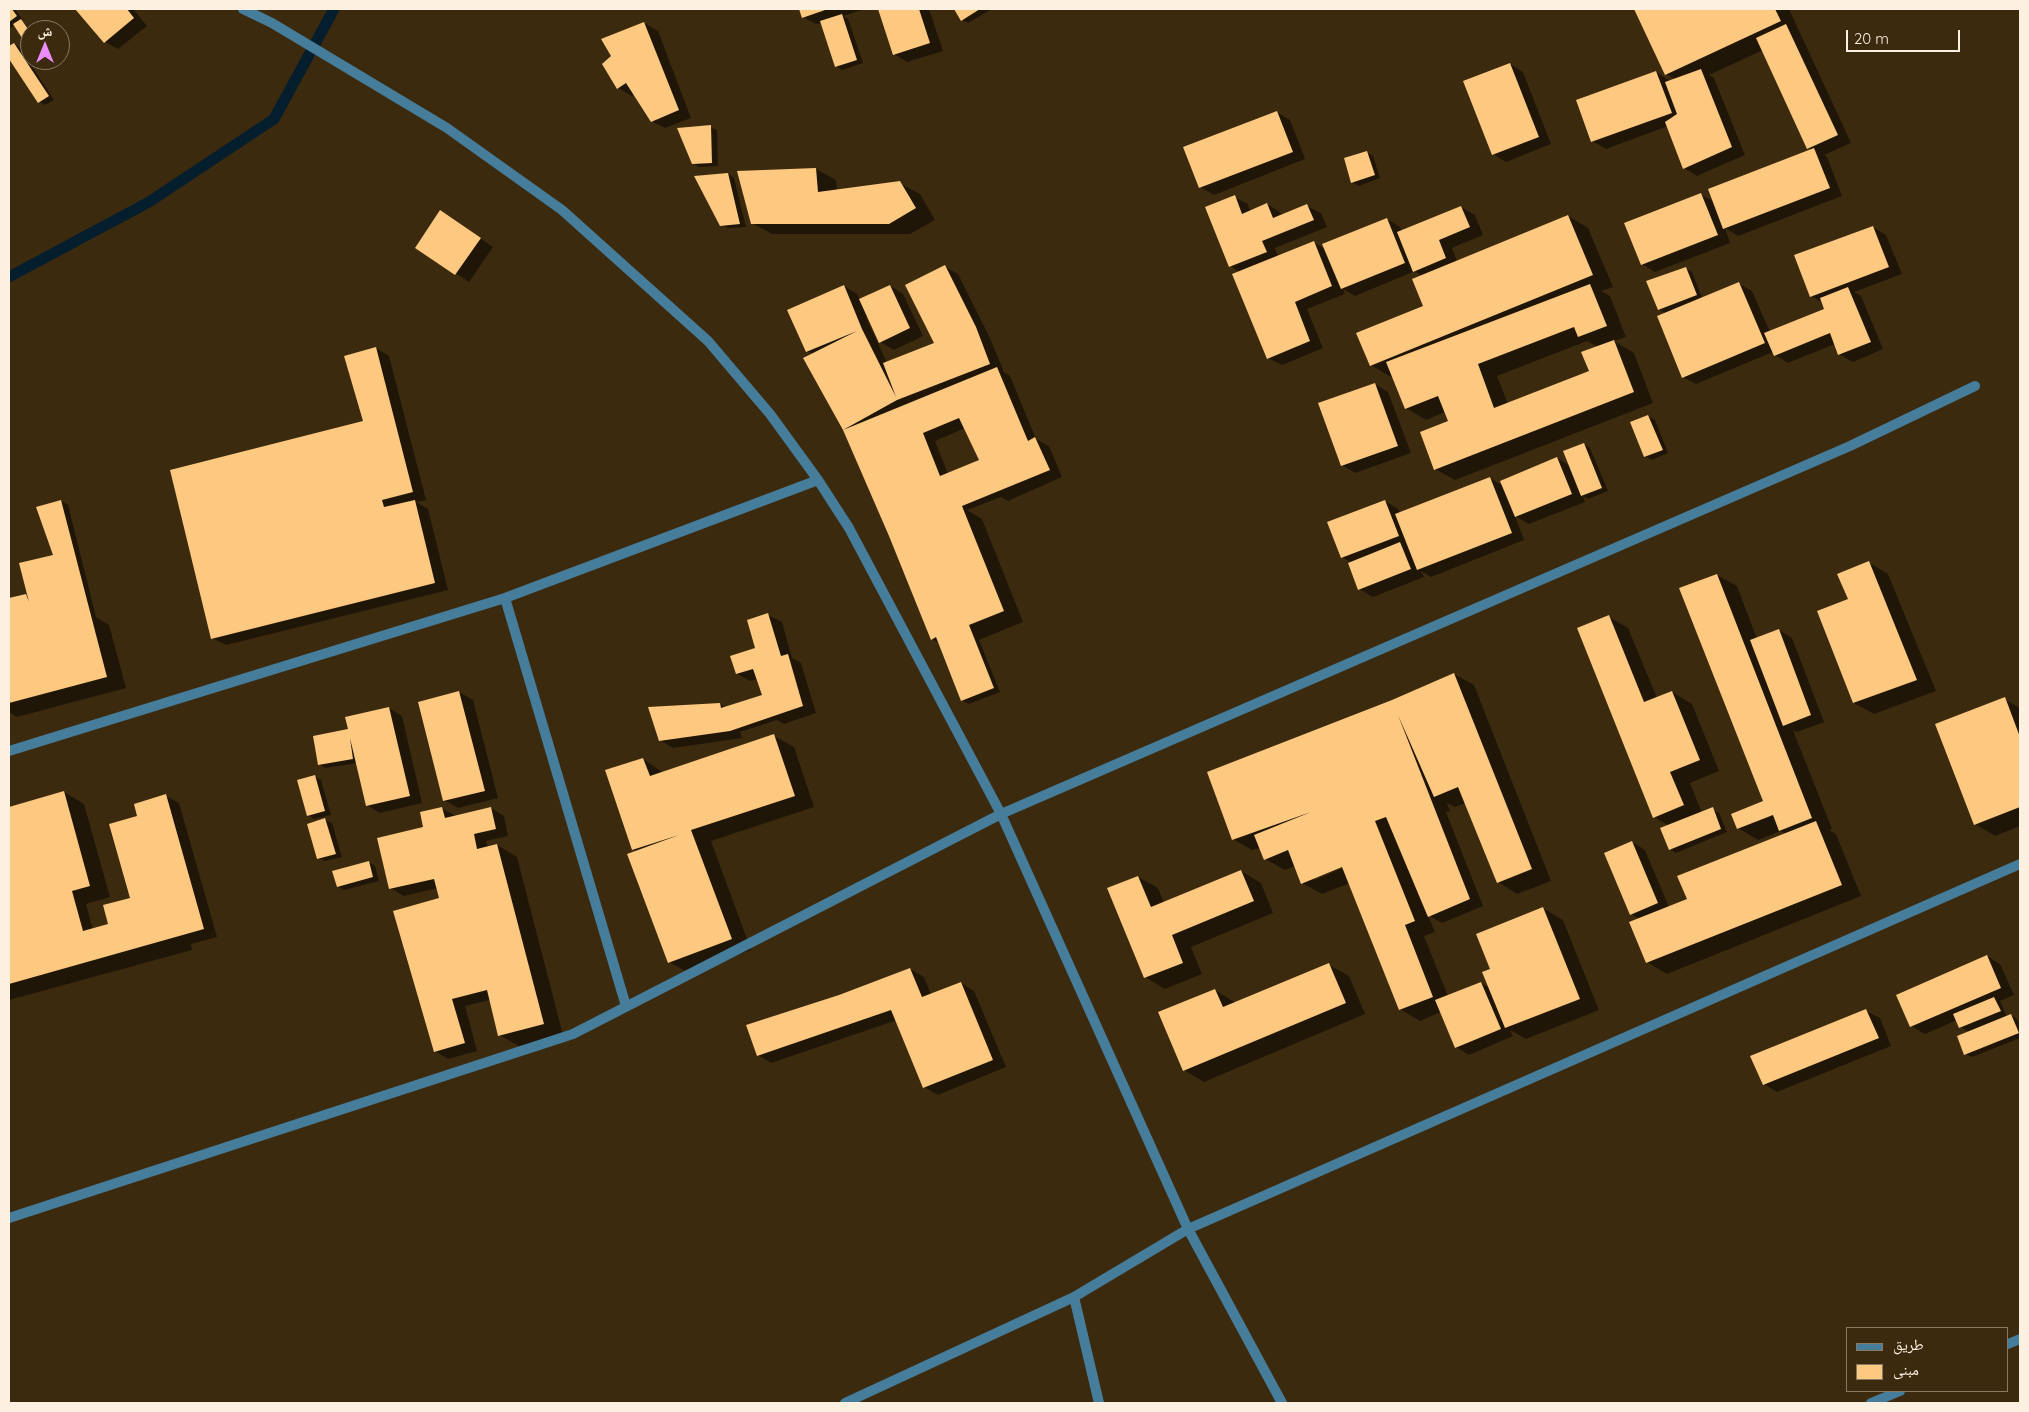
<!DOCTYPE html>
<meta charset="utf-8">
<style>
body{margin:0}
#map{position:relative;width:2029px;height:1412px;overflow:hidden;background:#3c2a0f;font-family:Quicksand,"Noto Naskh Arabic",sans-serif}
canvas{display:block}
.frame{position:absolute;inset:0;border:10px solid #fcf0e1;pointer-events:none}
.legend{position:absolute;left:1846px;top:1327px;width:162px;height:65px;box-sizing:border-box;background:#3c2a0f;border:1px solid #897963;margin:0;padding:6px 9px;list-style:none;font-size:15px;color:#fcf0e1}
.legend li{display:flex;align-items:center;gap:10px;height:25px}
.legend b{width:25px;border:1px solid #897963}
.north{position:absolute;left:20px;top:20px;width:50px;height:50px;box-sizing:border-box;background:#3c2a0f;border:1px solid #897963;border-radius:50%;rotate:0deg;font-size:14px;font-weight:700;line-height:20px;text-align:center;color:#fcf0e1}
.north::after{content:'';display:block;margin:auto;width:18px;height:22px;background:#ed8cf9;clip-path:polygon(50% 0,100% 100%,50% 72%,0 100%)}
.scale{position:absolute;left:1846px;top:30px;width:114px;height:22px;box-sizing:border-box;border:2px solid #fcf0e1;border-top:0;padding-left:6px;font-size:15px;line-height:18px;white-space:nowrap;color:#fcf0e1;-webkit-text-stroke:4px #3c2a0f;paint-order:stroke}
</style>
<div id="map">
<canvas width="2029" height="1412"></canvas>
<div class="frame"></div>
<ul class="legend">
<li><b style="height:6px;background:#457d9b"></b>طريق</li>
<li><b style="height:14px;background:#fdc880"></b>مبنى</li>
</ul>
<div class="north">ش</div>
<div class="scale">20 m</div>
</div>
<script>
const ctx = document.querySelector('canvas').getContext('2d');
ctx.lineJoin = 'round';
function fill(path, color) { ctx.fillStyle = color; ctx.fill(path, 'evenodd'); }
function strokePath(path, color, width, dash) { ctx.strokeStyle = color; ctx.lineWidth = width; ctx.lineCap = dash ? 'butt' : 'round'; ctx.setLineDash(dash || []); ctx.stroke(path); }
fill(new Path2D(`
 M9,9H15L23,20L21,21L31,30L29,40L23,37L15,25L9,29Z
 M77,9H133L147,26L118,49L105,42Z
 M800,9H865L843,16L848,19L863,63L842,70L836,66L822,23L816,24L803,17Z
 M880,9H929L943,51L907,62L894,54Z
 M955,9H992L968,23L962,20Z
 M1635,9H1789L1851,143L1824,155L1827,157L1842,196L1738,236L1725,228L1730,243L1655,272L1642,264L1701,195L1715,202L1812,150L1808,148L1763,50L1709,75L1714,78L1745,155L1697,176L1684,168L1668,126L1606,149L1592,141L1656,72L1670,81L1675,79L1666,74Z
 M644,23L658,31L691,118L665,128L651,121L634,94L632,96L618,88Z
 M14,44L20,48L54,100L45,105L39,102L9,56V47Z
 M1510,64L1523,72L1551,144L1506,162L1493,154Z
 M1277,112L1290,120L1305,159L1214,195L1200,187Z
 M710,127L717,130L718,166L699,167L693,163Z
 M1366,152L1373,156L1380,178L1359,186L1352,182Z
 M816,169L836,180L837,190L899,183L920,194L935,220L910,234H772L752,223Z
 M728,174L734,178L746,227L728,228L721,225Z
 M1234,197L1248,204L1250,211L1267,204L1280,212L1282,216L1307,206L1321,213L1327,227L1275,248L1278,257L1313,242L1325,249L1387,219L1400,227L1402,232L1461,207L1475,215L1483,235L1452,248L1457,261L1568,216L1588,228L1613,287L1601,291L1610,296L1626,337L1614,341L1634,353L1653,403L1455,480L1435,469L1449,422L1445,412L1426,420L1406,408L1393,376L1391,377L1371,365L1425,306L1422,276L1415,271L1355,296L1343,289L1345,294L1307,309L1323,348L1282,365L1268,358L1240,272L1230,266ZM1587,341L1598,347L1590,372L1508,404L1497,376Z
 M454,220L493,247L469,282L416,247Z
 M1873,227L1886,235L1902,274L1854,292L1861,296L1883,349L1853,362L1839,354L1835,344L1788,363L1775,355L1773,352L1696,384L1683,377L1666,314L1659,309L1685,268L1692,272L1702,298L1738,283L1752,291L1770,332L1826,309L1823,303L1811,296Z
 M945,267L958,274L989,336L1004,372L1010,376L1036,439L1049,446L1062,477L1008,501L1001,497L967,510L982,519L1023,622L979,640L1000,692L969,704L962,700L940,644L932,639L890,535L813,354L807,351L844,286L857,294L860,300L890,286L903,294L923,336L894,350L880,342L868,317H866L887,363L936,344ZM965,428L980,461L948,474L935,441Z
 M376,348L389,356L426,500L416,502L428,509L448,590L226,645L212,638L365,422Z
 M1375,384L1388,392L1411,453L1355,473L1342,465Z
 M1648,416L1655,420L1668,453L1652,460L1645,456Z
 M1584,444L1590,448L1608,491L1588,499L1583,496L1585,502L1529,524L1515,516L1524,540L1431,577L1421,571L1424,577L1373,597L1359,589L1352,563L1342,557L1385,501L1398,509L1400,513L1490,478L1503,486L1557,458L1570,466Z
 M61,501L68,505L96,617L109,625L126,688L17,717L9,712V600L26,595L29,597L54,556Z
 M1868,562L1888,574L1936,691L1874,714L1854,703L1849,600Z
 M1717,575L1737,586L1757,639L1779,630L1792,638L1824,722L1797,732L1793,730L1832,829L1829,830L1836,834L1861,896L1667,974L1647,962L1640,919L1631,914L1632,842L1645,850L1669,907L1688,900L1786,834L1781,831L1758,840L1738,828L1765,802Z
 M768,615L782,622L792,658L801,663L816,713L784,724L777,720L740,732L742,738L673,748L660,740L720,704L726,708L764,698L758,679L750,681L737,674L757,649Z
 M1609,617L1628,628L1657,698L1672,692L1692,704L1719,771L1690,783L1702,813L1712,809L1719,813L1727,832L1676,853L1670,849L1669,826L1654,817Z
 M1454,674L1474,685L1551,881L1517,894L1498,882L1466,803L1455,807L1447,803L1450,811L1446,812L1483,906L1442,923L1428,915L1435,932L1424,936L1448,996L1481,983L1490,988L1492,970L1543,908L1563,920L1599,1010L1526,1039L1510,1030L1513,1036L1469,1055L1456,1047L1441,1012L1420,1021L1400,1009L1350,883L1322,894L1302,883L1295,866L1285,870L1265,859L1260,848L1252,850L1233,839L1393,701ZM1347,864L1348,866L1314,880V877Z
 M459,692L473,700L498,798L458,808L444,800Z
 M2004,699L2020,708V826L1995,836L1975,824Z
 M389,708L402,716L422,803L380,813L367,805L357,763L325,768L319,764L350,730Z
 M774,736L794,747L814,807L711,841L751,950L689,973L669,962L637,851L633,849L643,759L664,773Z
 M315,777L321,780L331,815L314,819L308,815Z
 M64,792L84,804L110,897L86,904L93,930L112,925L132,899L139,817L166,796L179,803L217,937L191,944L192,950L9,1000V910L13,909L10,908L9,903V808Z
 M441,808L456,816L491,808L504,816L508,836L486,841L488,848L497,845L517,857L563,1035L519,1046L499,1035L490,1000L465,1006L477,1051L448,1059L435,1051L443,898L438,888L404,896L390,888L425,828Z
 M325,820L332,823L342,857L325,861L318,858Z
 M369,862L375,866L379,881L344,890L338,886Z
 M1241,871L1261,883L1273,913L1191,947L1202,974L1165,989L1145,977L1138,877L1158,888L1164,903Z
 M1987,956L2000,964L2014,995L2000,1001L2007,1017L2011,1015L2017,1019L2020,1026V1038L1972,1057L1965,1054L1969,1032L1960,1027L1957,1020L1925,1034L1911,1026Z
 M1329,965L1349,976L1365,1014L1204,1082L1184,1070L1215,990L1236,1003Z
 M910,969L924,977L931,995L961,983L974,991L1006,1067L938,1095L924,1087L897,1020L771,1063L758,1055Z
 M1866,1011L1880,1018L1891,1046L1777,1092L1764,1084Z`), '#0007');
strokePath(new Path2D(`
 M9,277L149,202L274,119L334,9`), '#051e2e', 11);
fill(new Path2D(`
 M9,9H12L17,16L9,22Z
 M75,9H127L134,18L104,43Z
 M799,9H828L802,18Z
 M878,9H919L930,43L893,55Z
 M954,9H980L961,21Z
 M1634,9H1775L1781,21L1665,75Z
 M842,14L857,60L835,67L820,21Z
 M21,19L30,32L22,38L13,24Z
 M644,22L679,110L651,122L626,83L617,89L602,64L611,56L601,39Z
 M1786,24L1838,135L1807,149L1756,38Z
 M14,43L49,96L38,103L9,59V46Z
 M1510,63L1539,137L1492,155L1463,81Z
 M1701,69L1732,147L1683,169L1665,122L1677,114L1665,82Z
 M1656,71L1672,113L1591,142L1576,100Z
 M1277,111L1293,152L1199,188L1183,147Z
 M711,125L712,163L692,164L677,128Z
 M1814,148L1830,188L1723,229L1708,189Z
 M1367,151L1375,175L1351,183L1344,158Z
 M816,168L818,192L900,181L916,208L889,224H751L737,171Z
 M728,173L740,224L720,226L694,176Z
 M1701,193L1718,235L1641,265L1624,223Z
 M1235,195L1242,214L1267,203L1273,218L1307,204L1314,220L1262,241L1267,252L1229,267L1205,207Z
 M1461,206L1470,227L1439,240L1446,258L1413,272L1397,232Z
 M440,210L481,238L455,275L415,248Z
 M1568,215L1593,275L1370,366L1356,333L1423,306L1412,279Z
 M1387,218L1405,263L1341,289L1322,244Z
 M1873,226L1889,267L1810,297L1794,255Z
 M1314,241L1332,286L1295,302L1310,341L1267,359L1232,274Z
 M945,265L976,327L990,364L897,400L843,430L803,358L857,331L806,352L787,310L844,285L862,329L896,397L883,363L934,343L905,285Z
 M1686,267L1697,295L1658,310L1646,281Z
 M1739,282L1765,343L1682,378L1657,316Z
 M1590,284L1607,326L1578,337L1574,327L1478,364L1494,408L1589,371L1581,352L1614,340L1634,392L1434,470L1420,432L1448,421L1438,396L1405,409L1386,362Z
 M890,285L910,328L879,343L859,299Z
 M1848,287L1871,342L1838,355L1830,333L1774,356L1764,333L1824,309L1820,298Z
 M376,347L413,492L382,500L384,507L415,500L435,583L211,639L170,470L363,421L344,356Z
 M997,367L1028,441L1035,437L1050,470L962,506L1004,611L969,625L994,688L961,701L936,637L931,640L889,536L843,430ZM959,418L979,460L940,476L923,433Z
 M1375,383L1398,446L1341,466L1318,403Z
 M1648,415L1663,450L1644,457L1630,422Z
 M1584,443L1602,488L1581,496L1563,451Z
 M1557,457L1572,494L1515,517L1500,481Z
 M1490,477L1512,533L1417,570L1395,514Z
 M61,500L107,677L9,703V598L26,594L29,602L19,563L53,555L36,507Z
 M1385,500L1399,536L1341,558L1327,522Z
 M1400,542L1411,569L1358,590L1348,563Z
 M1869,561L1917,680L1853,703L1817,611L1848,599L1837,574Z
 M1717,574L1812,818L1779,831L1773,815L1737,829L1731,814L1763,801L1679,588Z
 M768,613L781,656L788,654L803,706L730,731L659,741L648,707L720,703L721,708L762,695L753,669L736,674L730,656L755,648L747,620Z
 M1609,615L1644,702L1672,691L1700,760L1670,772L1684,805L1653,818L1577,628Z
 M1779,629L1811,715L1783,726L1750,640Z
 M1454,673L1532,869L1497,883L1458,787L1434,797L1398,715L1470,899L1428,917L1386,817L1375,821L1415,921L1405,925L1433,997L1399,1010L1342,867L1301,884L1288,850L1264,860L1254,835L1311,812L1232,840L1207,772L1392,700Z
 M459,691L485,791L443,801L418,702Z
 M2005,697L2020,737V807L1974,825L1935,724Z
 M389,707L410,796L366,806L350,738L353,759L318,765L313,736L348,729L345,717Z
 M774,734L795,796L691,830L732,939L668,963L627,854L679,835L632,850L605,770L643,758L650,776Z
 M315,775L325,811L307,816L297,780Z
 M64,791L90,886L72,891L83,931L108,924L103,905L130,898L109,824L137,816L134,804L166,794L204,929L9,984V807Z
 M442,807L445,818L491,807L496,829L474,834L477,849L497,844L544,1024L498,1036L487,990L452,999L465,1043L434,1052L393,911L439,898L434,879L389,889L377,838L423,827L420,812Z
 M1713,807L1721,829L1669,850L1660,828Z
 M325,818L336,854L317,859L307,824Z
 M1816,821L1842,885L1646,963L1629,922L1687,899L1677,876Z
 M1632,841L1658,903L1630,915L1604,853Z
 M369,861L373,877L337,887L332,871Z
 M1241,870L1254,901L1172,935L1183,963L1144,978L1107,888L1138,876L1151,907Z
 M1543,907L1580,999L1505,1028L1482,972L1490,969L1476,934Z
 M1987,955L2001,988L1910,1027L1896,995Z
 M1329,963L1346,1003L1183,1071L1158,1012L1215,989L1223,1007Z
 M910,968L922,997L961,982L993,1060L923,1088L891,1010L757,1056L746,1025L839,995Z
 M1481,982L1501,1029L1455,1048L1435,1000Z
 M1994,997L2001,1011L1959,1028L1953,1014Z
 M1866,1009L1879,1038L1763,1085L1750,1056Z
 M2011,1014L2019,1033L1964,1055L1957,1036Z`), '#fdc880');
strokePath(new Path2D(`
 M243,9L272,23L447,128L562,210L708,341L770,414L818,480L849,528L1001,814L1188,1229L1282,1403
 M505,598L626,1006
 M9,751L505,598L818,480
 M9,1218L573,1034L1001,814L1850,446L1975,386
 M1074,1297L1099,1403
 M2008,1344L2020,1339
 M845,1403L1074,1297L1188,1229L2020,864
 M1871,1403L1900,1391`), '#457d9b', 10);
</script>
